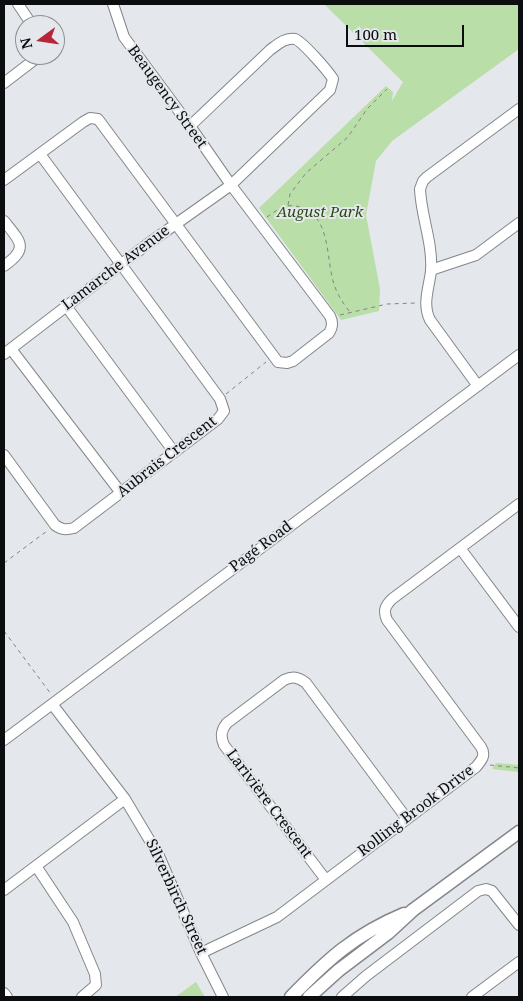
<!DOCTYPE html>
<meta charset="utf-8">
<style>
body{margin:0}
#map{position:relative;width:523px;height:1001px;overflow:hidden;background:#e4e7eb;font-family:"Noto Serif",serif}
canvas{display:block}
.frame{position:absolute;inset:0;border:5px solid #0c0d0e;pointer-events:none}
.north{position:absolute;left:15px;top:15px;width:50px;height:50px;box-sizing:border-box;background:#e4e7eb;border:1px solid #8e9093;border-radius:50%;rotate:256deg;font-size:14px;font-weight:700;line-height:20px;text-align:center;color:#0c0d0e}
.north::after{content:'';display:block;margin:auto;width:18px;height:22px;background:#b62538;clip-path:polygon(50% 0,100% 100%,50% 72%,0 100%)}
.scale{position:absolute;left:346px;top:25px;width:118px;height:22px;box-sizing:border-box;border:2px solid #0c0d0e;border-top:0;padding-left:6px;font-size:15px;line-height:18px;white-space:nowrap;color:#0c0d0e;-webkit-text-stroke:4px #e4e7eb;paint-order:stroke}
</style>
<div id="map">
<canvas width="523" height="1001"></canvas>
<div class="frame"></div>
<div class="north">N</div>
<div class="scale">100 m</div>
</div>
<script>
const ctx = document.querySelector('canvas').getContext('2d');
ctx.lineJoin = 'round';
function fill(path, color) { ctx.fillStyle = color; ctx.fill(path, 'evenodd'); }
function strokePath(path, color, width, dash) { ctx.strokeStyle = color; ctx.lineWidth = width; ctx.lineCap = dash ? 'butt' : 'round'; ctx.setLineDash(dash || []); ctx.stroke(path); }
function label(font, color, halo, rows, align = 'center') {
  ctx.font = font + ' "Noto Serif",serif'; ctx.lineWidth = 4; ctx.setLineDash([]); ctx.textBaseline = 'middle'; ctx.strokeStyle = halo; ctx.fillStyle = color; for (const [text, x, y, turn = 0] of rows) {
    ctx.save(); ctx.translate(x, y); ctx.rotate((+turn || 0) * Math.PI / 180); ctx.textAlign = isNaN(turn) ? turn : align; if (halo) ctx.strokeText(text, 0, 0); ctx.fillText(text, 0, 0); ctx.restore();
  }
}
fill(new Path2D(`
 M324,4H519V49L392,141L376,161L366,215L380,289L379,311L341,320L259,208L386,86L393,92L392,101L403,82Z
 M496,763L519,765V772L492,769Z
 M196,982L205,997H175Z`), '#b9dea8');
const minor = new Path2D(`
 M18,4L32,25
 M4,83L34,60L37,55
 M4,180L83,122L90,118L98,119L278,362L287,363L293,361L329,333C333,327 333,322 330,316L231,185L190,126L124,37L113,4
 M4,221C21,242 29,248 4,266
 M431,270L476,255L519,223
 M66,306L174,452
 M11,349L121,493
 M4,354L149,243L231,185L330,90L333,79C328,71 303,42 295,39C285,37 277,45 270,50L190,126
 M478,386L430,320C422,304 429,288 431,271C433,243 421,216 420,189L423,181L427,177L519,109
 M4,455L55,525C62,530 66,530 74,528L218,419L224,411L220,399L40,154
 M460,548L519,627
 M52,704L125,799L159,856L201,953L223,997
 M4,740L519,355
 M36,866L73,922L95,974L96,985L82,997
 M326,880L224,745C220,736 221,730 227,723L284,680C293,676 298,677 306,683L407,819
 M4,890L125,799
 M201,953L277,917L476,767C482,760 486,755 481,747L387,620C383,611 385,606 392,599L519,504
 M4,993L7,997
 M342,997L366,976L478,891L486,889L492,891L519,925
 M472,997L519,962`);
const major = new Path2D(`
 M291,997C328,959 354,935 404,914
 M309,997L339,970L388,933L413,910L519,832`);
strokePath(minor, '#83868a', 12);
strokePath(major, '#83868a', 15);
strokePath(new Path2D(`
 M288,205L290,194L306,173L348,137L367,109L387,89
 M267,217C273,213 280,207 287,206C292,205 298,206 303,208C331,219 326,260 334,284C337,294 343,303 349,311
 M340,315L387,304L417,303
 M226,394L266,362
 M4,563L47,531
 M4,631L51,694
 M490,765L519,768
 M186,997H187`), '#828487', 1, [4, 4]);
strokePath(minor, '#fff', 10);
strokePath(major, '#fff', 12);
label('15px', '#0c0d0e', '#e4e7eb', [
 ["Beaugency Street",167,97,54],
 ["Lamarche Avenue",116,268,-37],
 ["Aubrais Crescent",167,457,-38],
 ["Pagé Road",261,547,-37],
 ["Larivière Crescent",269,804,53],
 ["Rolling Brook Drive",416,811,-37],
 ["Silverbirch Street",176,897,65]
]);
label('italic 15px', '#274a11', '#e4e7eb', [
 ["August Park",320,213]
]);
</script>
